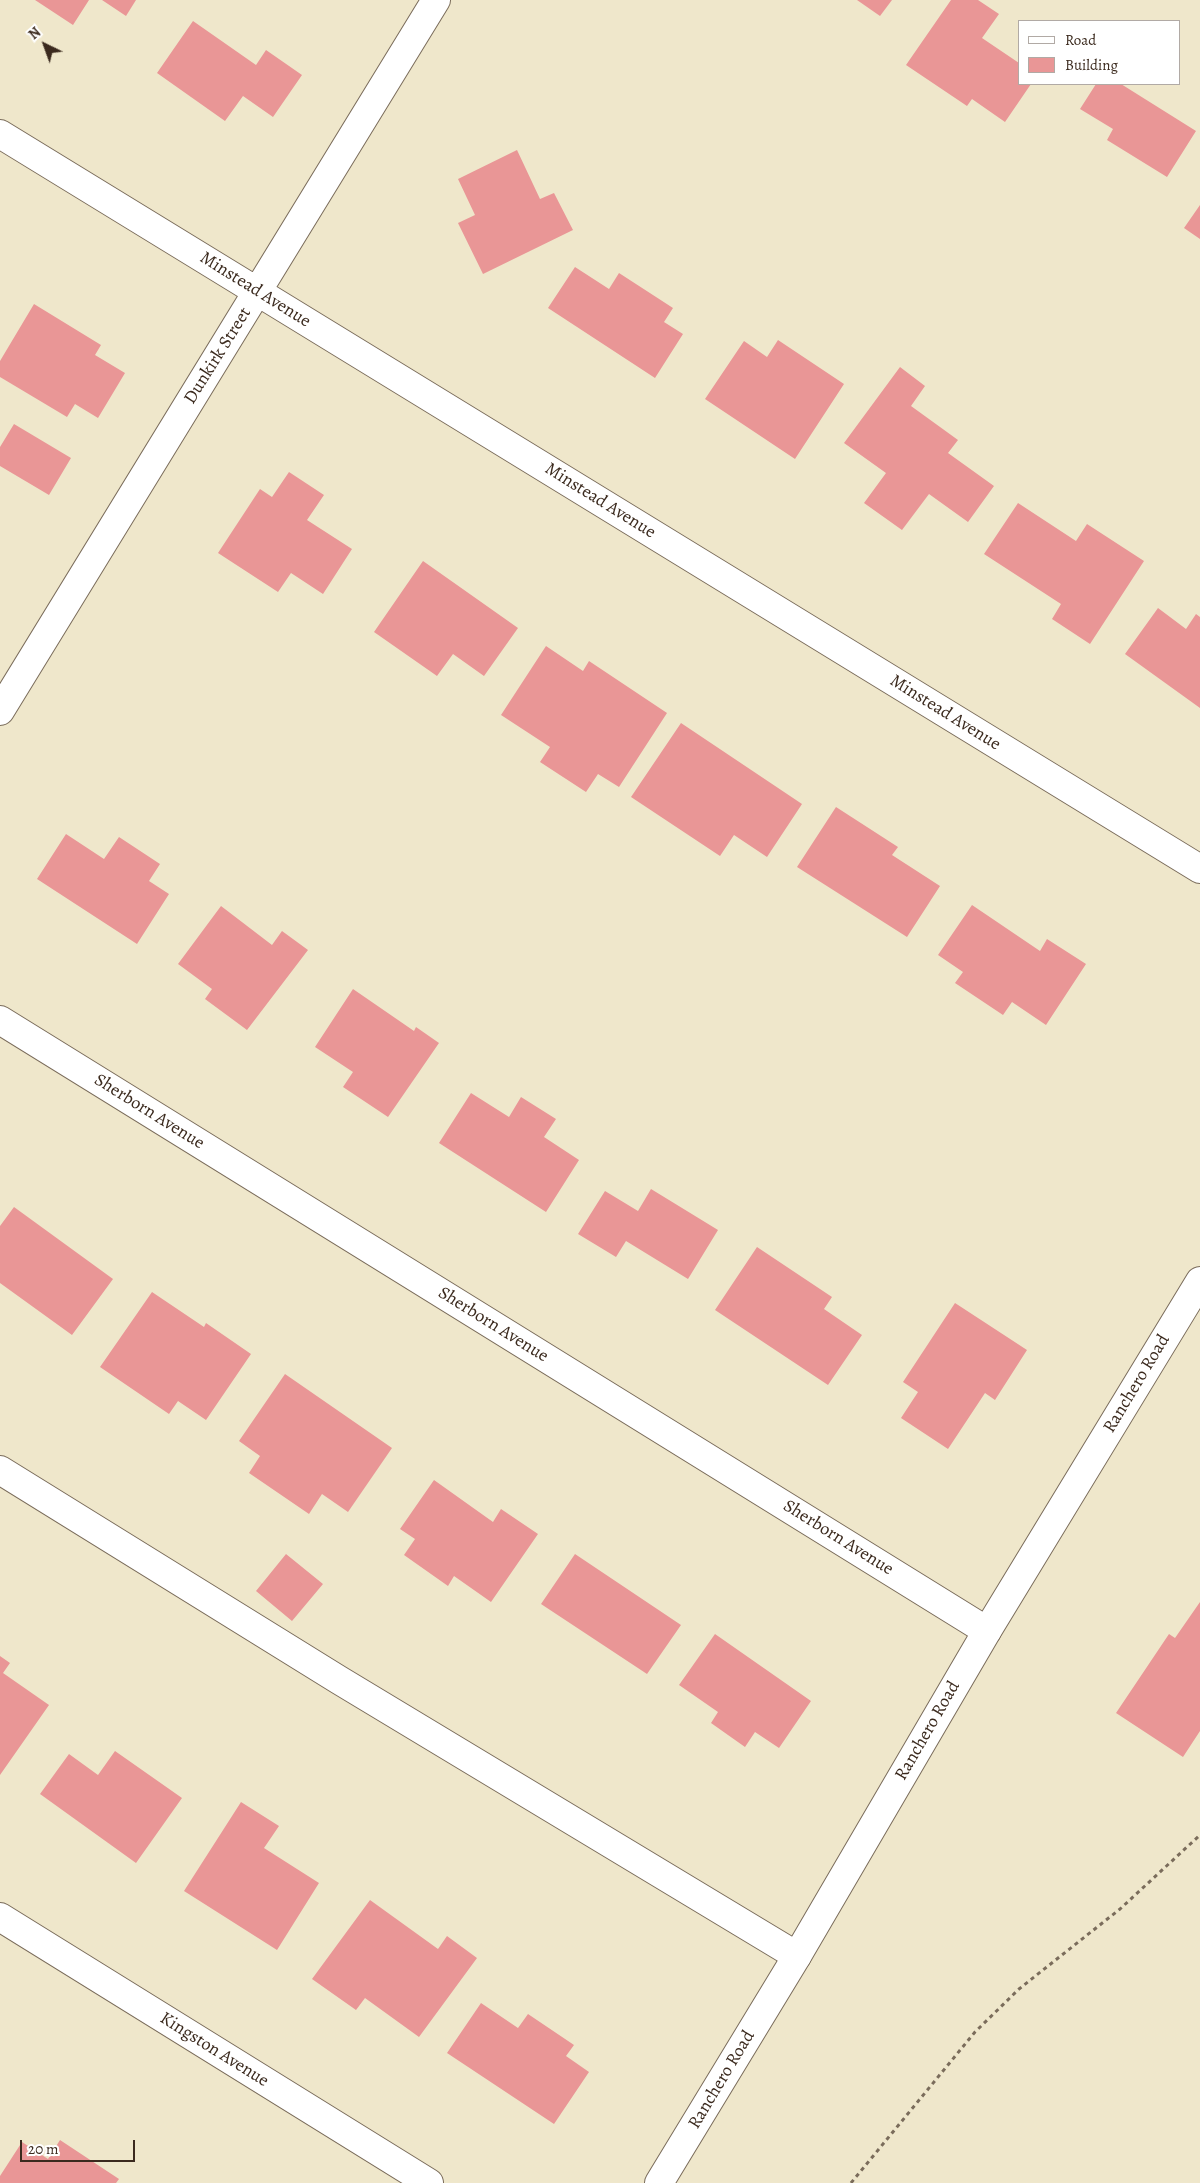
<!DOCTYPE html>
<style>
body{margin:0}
#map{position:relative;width:1200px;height:2183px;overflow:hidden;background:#efe7cb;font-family:Alegreya,serif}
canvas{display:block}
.legend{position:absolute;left:1018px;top:20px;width:162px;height:65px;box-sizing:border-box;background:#fff;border:1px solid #b1aaa5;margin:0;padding:6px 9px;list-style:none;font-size:15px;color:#3b2a1e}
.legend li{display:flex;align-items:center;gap:10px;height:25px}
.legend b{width:25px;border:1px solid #b1aaa5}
.north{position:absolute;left:20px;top:20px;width:50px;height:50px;-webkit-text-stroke:4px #fff;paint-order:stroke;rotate:318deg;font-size:14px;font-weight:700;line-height:20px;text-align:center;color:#3b2a1e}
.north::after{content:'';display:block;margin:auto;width:18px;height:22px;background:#3b2a1e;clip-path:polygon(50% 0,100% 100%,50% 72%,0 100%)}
.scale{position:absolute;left:20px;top:2140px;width:115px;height:22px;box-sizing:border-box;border:2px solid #3b2a1e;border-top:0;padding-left:6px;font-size:15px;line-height:18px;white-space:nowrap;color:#3b2a1e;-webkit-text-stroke:4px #fff;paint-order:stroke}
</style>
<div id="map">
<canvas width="1200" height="2183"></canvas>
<ul class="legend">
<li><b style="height:6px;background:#fff"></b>Road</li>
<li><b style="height:14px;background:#e99696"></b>Building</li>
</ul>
<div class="north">N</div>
<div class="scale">20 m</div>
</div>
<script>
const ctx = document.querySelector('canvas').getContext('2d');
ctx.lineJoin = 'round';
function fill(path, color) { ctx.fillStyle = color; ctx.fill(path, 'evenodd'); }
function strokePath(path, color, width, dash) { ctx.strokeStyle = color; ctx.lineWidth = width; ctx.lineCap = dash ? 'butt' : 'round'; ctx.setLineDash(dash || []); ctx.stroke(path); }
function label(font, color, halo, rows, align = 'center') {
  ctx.font = font + ' Alegreya,serif'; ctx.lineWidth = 4.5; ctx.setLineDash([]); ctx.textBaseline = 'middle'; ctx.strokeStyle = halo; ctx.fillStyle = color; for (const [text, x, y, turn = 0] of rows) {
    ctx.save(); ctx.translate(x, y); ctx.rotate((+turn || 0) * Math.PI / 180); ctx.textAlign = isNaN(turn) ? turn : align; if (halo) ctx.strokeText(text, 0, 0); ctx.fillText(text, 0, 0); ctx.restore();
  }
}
fill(new Path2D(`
 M35,0H89L73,25Z
 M102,0H136L126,16Z
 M857,0H892L880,16Z
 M951,0H978L999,14L982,38L1019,63V84H1031L1005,122L972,99L967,106L906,65Z
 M193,21L256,65L266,50L302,75L273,117L243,96L225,121L157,73Z
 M1096,84H1121L1196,131L1167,177L1107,140L1113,129L1080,109Z
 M517,150L540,199L554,193L573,230L483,274L458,223L475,215L458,179Z
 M1200,205V239L1184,228Z
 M575,267L609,289L619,273L673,308L664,322L683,334L655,378L548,308Z
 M34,304L101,345L95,355L125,373L98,418L75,404L67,417L0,377V361Z
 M778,340L844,384L795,459L705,399L744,341L767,357Z
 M900,367L925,386L911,406L958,440L948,453L994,486L968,522L929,494L902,530L864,503L886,473L844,443Z
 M14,424L71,458L49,495L0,466V447Z
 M289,472L324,495L307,520L352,549L323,594L291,573L278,592L218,553L260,489L272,497Z
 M1018,503L1076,541L1087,524L1144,561L1090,644L1052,619L1061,604L984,554Z
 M423,561L518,628L484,676L453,654L437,676L374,632Z
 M1158,608L1186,629L1196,614L1200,617V708L1125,654Z
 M546,646L583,671L589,661L667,713L619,787L598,774L586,792L540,762L550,747L501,715Z
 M681,723L802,804L767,857L734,835L720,856L631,797Z
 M836,807L898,847L892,855L940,886L907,937L797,867Z
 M66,834L104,859L119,837L160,864L149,881L169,894L137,944L37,879Z
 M972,905L1040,951L1047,939L1086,964L1046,1025L1012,1002L1003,1015L955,983L963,972L938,955Z
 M221,906L272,945L282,931L308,950L247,1030L205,999L212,989L178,964Z
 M353,989L414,1031L416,1027L439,1043L388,1117L343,1087L353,1072L315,1047Z
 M471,1093L509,1117L521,1097L556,1119L544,1137L579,1160L546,1212L439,1143Z
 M651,1189L718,1230L688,1279L626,1241L616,1257L578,1234L605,1191L638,1211Z
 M14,1207L113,1279L72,1335L0,1283V1226Z
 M757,1247L832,1297L824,1309L862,1335L828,1385L715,1310Z
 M152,1292L204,1327L206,1323L251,1354L206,1420L178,1401L169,1414L100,1367Z
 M955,1303L1027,1350L995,1400L985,1393L948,1449L901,1418L918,1392L903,1382Z
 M285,1374L392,1448L348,1512L322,1494L309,1514L249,1473L260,1456L239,1441Z
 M434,1480L493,1522L501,1509L538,1534L491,1602L454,1576L448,1586L404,1555L415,1539L400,1529Z
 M286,1554L323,1584L292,1621L256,1591Z
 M575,1554L681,1625L647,1674L541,1604Z
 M1200,1602V1731L1183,1757L1116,1713L1169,1634L1175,1638Z
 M715,1634L811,1701L779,1748L755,1732L745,1747L711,1723L718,1712L679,1685Z
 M0,1656L10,1663L3,1673L49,1705L0,1775Z
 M115,1751L182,1798L136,1863L40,1794L69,1754L98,1775Z
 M241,1802L279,1826L264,1848L319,1883L277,1950L184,1891Z
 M370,1900L438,1949L447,1936L477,1958L419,2037L365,1998L356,2010L312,1979Z
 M481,2003L518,2028L528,2014L574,2045L566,2056L589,2072L554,2124L447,2053Z
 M60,2140L119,2179L116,2183H0V2176L22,2142L48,2159Z`), '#e99696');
const minor = new Path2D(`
 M0,134L1200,869
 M0,711L436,0
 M0,1020L987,1631
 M0,1470L339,1680L797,1956
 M0,1917L429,2183`);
const major = new Path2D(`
 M659,2183L797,1956L987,1631L1200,1281`);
strokePath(minor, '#7a6c5b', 30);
strokePath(major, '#7a6c5b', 30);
strokePath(new Path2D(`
 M851,2183L975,2032L1019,1989L1120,1909L1200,1835`), '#7a6c5b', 3, [4, 4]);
strokePath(minor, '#fff', 28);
strokePath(major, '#fff', 28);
label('18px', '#3b2a1e', '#fff', [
 ["Minstead Avenue",255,290,32],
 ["Dunkirk Street",218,356,-58],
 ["Minstead Avenue",600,501,32],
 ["Minstead Avenue",945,713,32],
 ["Sherborn Avenue",149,1112,32],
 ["Sherborn Avenue",493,1325,32],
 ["Ranchero Road",1137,1384,-59],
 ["Sherborn Avenue",838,1538,32],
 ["Ranchero Road",928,1731,-60],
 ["Kingston Avenue",214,2050,32],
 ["Ranchero Road",722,2080,-59]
]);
</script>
